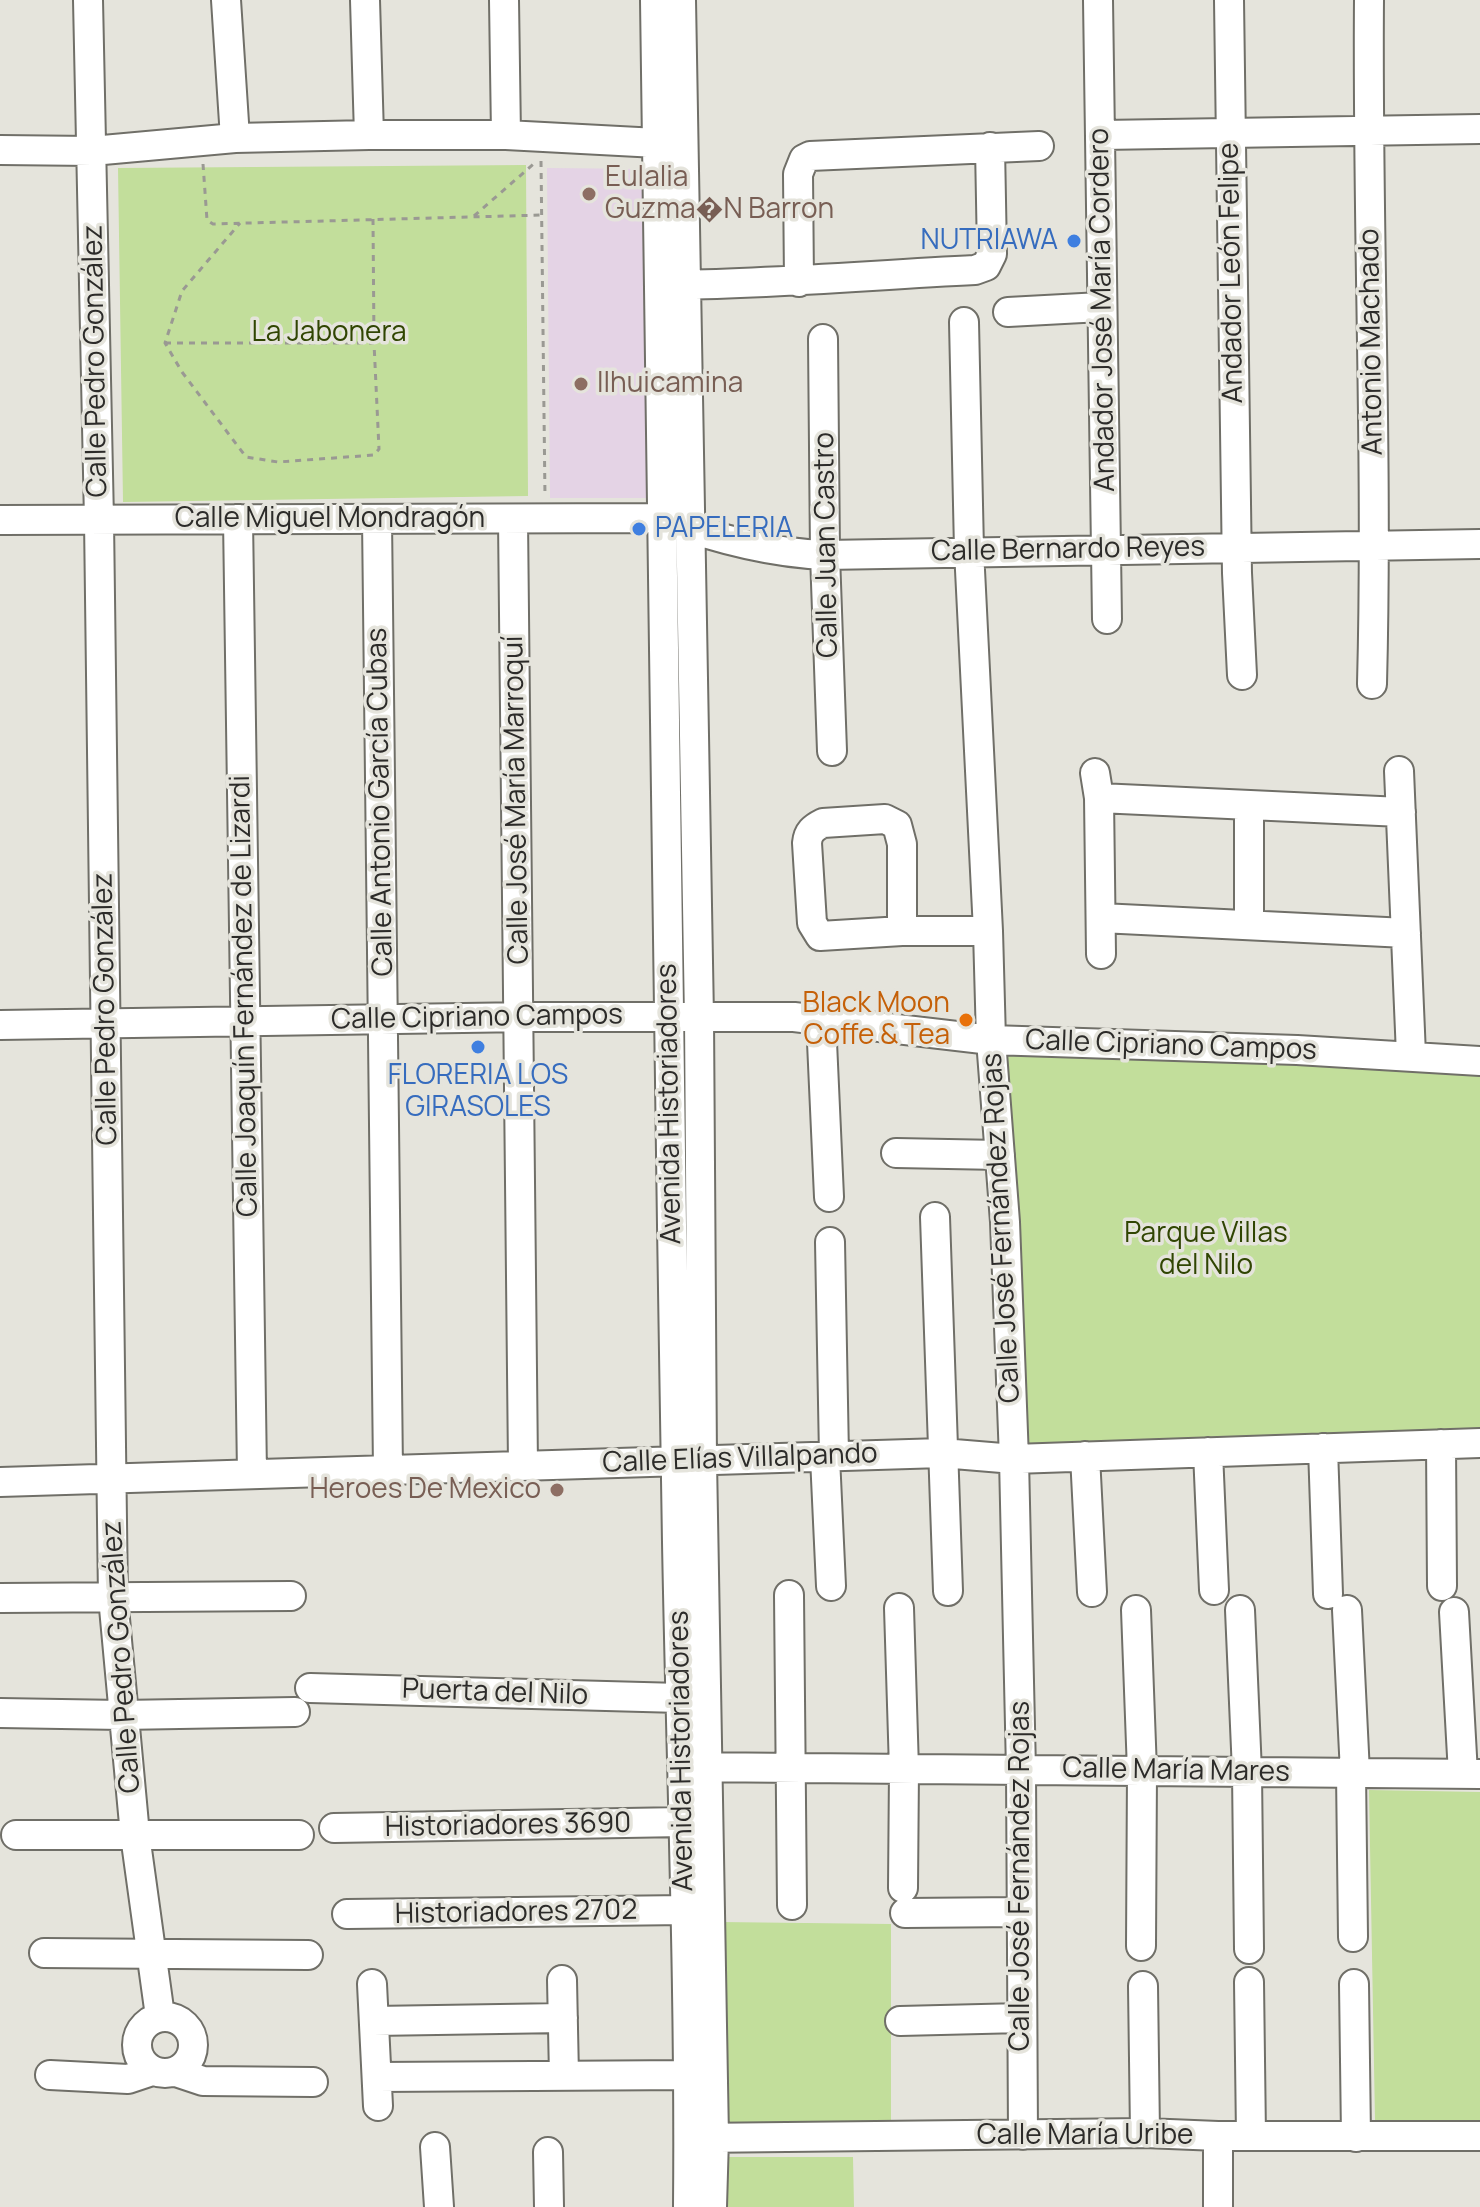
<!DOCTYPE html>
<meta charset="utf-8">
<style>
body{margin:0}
canvas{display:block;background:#e5e4dc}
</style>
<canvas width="1480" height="2207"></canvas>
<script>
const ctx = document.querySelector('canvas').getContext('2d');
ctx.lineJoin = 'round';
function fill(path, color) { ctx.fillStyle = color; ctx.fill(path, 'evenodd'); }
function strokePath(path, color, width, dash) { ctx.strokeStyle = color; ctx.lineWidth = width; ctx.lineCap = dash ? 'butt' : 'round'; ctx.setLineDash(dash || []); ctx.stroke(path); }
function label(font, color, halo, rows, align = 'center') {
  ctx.font = font + ' Manrope,sans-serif'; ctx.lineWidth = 7; ctx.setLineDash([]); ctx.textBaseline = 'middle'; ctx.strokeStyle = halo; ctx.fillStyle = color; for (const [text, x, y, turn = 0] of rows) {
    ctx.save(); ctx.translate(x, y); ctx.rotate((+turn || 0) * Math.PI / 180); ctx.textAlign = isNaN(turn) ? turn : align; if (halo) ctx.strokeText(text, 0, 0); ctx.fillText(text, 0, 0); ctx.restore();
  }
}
fill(new Path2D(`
 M547,168L652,169L657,498H550Z`), '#e4d3e5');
fill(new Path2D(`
 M526,165L528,496L123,502L118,168Z
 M1000,1048L1480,1070V1438L1023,1445Z
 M1369,1790L1480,1792V2121L1375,2120Z
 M720,1922L891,1924V2125L723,2127Z
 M723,2157H853L854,2207H722Z`), '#c2de9b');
const minor = new Path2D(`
 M88,0L99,520L113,1597L135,1835L160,2016
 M226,0L235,138
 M365,0L369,135
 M504,0L506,135
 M655,0C660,514 669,1028 677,1542C681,1763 690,1985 688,2207
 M681,0L699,1017L702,1460L714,2138L712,2207
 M1098,0L1107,619
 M1229,0L1237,573L1242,675
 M1369,0C1367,228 1378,456 1372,684
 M1102,135L1480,129
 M0,150L92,151L235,138L369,135H506L657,143
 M799,282L798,174L804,159L810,156L1039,146
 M667,285C770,284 872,275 975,270L986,266L992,254L990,147
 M1008,312L1101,307
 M964,322L969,550L988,931L991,1040L1005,1222L1014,1459L1021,1770L1023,2135
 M823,339L825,555L832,751
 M238,519L252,1473
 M377,519L388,1469
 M513,519L523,1465
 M0,520L660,518C711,537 771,553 825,555L1480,544
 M1399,771L1411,1055
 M1095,773L1099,798L1101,954
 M1099,798L1401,812
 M1101,918L1406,933
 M1249,925V805
 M902,931V844L897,825L885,819L823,823C813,828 808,832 807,843L812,923L820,936L902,931H988
 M821,1020L829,1197
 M0,1025L529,1017H794L991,1040L1297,1050L1480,1061
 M896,1153L1000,1155
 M935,1217L948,1591
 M830,1242L834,1456
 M1441,1444L1442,1586
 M1323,1448L1328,1594
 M1208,1452L1214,1590
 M1085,1456L1092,1592
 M825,1457L831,1586
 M0,1482L942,1453L1014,1459L1480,1443
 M789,1595L792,1905
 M0,1598L291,1596
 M899,1608L904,1769L903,1888
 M1136,1610L1142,1771L1141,1946
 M1240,1610L1247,1772L1249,1949
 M1347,1610L1355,1773
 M1454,1612L1463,1774
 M310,1688L680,1698
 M0,1713L122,1715L295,1712
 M689,1767L1480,1774
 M1351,1773L1353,1937
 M334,1828L683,1822
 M16,1835H299
 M905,1913L1021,1912
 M347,1914L686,1910
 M44,1953L308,1955
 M562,1980L564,2076
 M1249,1982L1251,2136
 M372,1984L378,2106
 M1354,1984L1356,2137
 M1143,1986L1145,2133
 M137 2045a28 28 0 1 1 56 0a28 28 0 1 1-56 0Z
 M374,2021L563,2018
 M900,2021L1022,2018
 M176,2072L203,2081L313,2082
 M50,2075L128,2079L152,2071
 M377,2077L689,2075
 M1218,2136V2207
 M697,2138L1145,2133L1218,2136H1480
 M435,2147L439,2207
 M548,2152L549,2207`);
strokePath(minor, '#706f68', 32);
strokePath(new Path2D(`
 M541,161L545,497
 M203,164L207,220L213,224L542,215
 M474,216L537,161
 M373,219L374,343
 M165,343H374L379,449L374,455L278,462L246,457L182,372L165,343L182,291L240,223`), '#9a9993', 3, [6, 6]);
strokePath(minor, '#fff', 28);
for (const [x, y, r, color] of [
 [589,194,8,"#8d6e63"],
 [1074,241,8,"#3f7fe0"],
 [581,384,8,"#8d6e63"],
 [639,529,8,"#3f7fe0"],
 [966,1020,8,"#e8710a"],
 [478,1047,8,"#3f7fe0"],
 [557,1490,8,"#8d6e63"]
]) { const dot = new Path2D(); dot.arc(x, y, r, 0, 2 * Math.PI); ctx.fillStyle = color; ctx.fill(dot); strokePath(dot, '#e5e4dc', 3); }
label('28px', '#785e54', '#e5e4dc', [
 ["Eulalia",605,178],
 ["Guzma�N Barron",605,210],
 ["Ilhuicamina",597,384],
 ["Heroes De Mexico",541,1490,"right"]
], 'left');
label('28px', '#366cbe', '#e5e4dc', [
 ["NUTRIAWA",1058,241],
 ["PAPELERIA",655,529,"left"],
 ["FLORERIA LOS",478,1076,"center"],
 ["GIRASOLES",478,1108,"center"]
], 'right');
label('28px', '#2c2b29', '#e5e4dc', [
 ["Andador León Felipe",1232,273,-91],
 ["Andador José María Cordero",1103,310,-91],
 ["Antonio Machado",1372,342,-91],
 ["Calle Pedro González",96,361,-91],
 ["Calle Miguel Mondragón",330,519],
 ["Calle Juan Castro",827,545,-91],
 ["Calle Bernardo Reyes",1068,550,-1],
 ["Calle José María Marroquí",517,800,-91],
 ["Calle Antonio García Cubas",381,802,-91],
 ["Calle Joaquín Fernández de Lizardi",245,996,-91],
 ["Calle Pedro González",106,1009,-91],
 ["Calle Cipriano Campos",477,1018,-1],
 ["Calle Cipriano Campos",1171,1046,2],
 ["Avenida Historiadores",670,1104,-91],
 ["Calle José Fernández Rojas",1002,1228,-93],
 ["Calle Elías Villalpando",740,1459,-2],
 ["Calle Pedro González",122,1657,-94],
 ["Puerta del Nilo",495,1693,2],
 ["Avenida Historiadores",682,1751,-91],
 ["Calle María Mares",1176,1771,1],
 ["Historiadores 3690",508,1826,-1],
 ["Calle José Fernández Rojas",1021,1876,-90],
 ["Historiadores 2702",516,1913,-1],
 ["Calle María Uribe",1085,2136]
]);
label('28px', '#304502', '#e5e4dc', [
 ["La Jabonera",329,333],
 ["Parque Villas",1206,1234],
 ["del Nilo",1206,1266]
]);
label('28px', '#c56008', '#e5e4dc', [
 ["Black Moon",950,1004],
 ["Coffe & Tea",950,1036]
], 'right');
</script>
